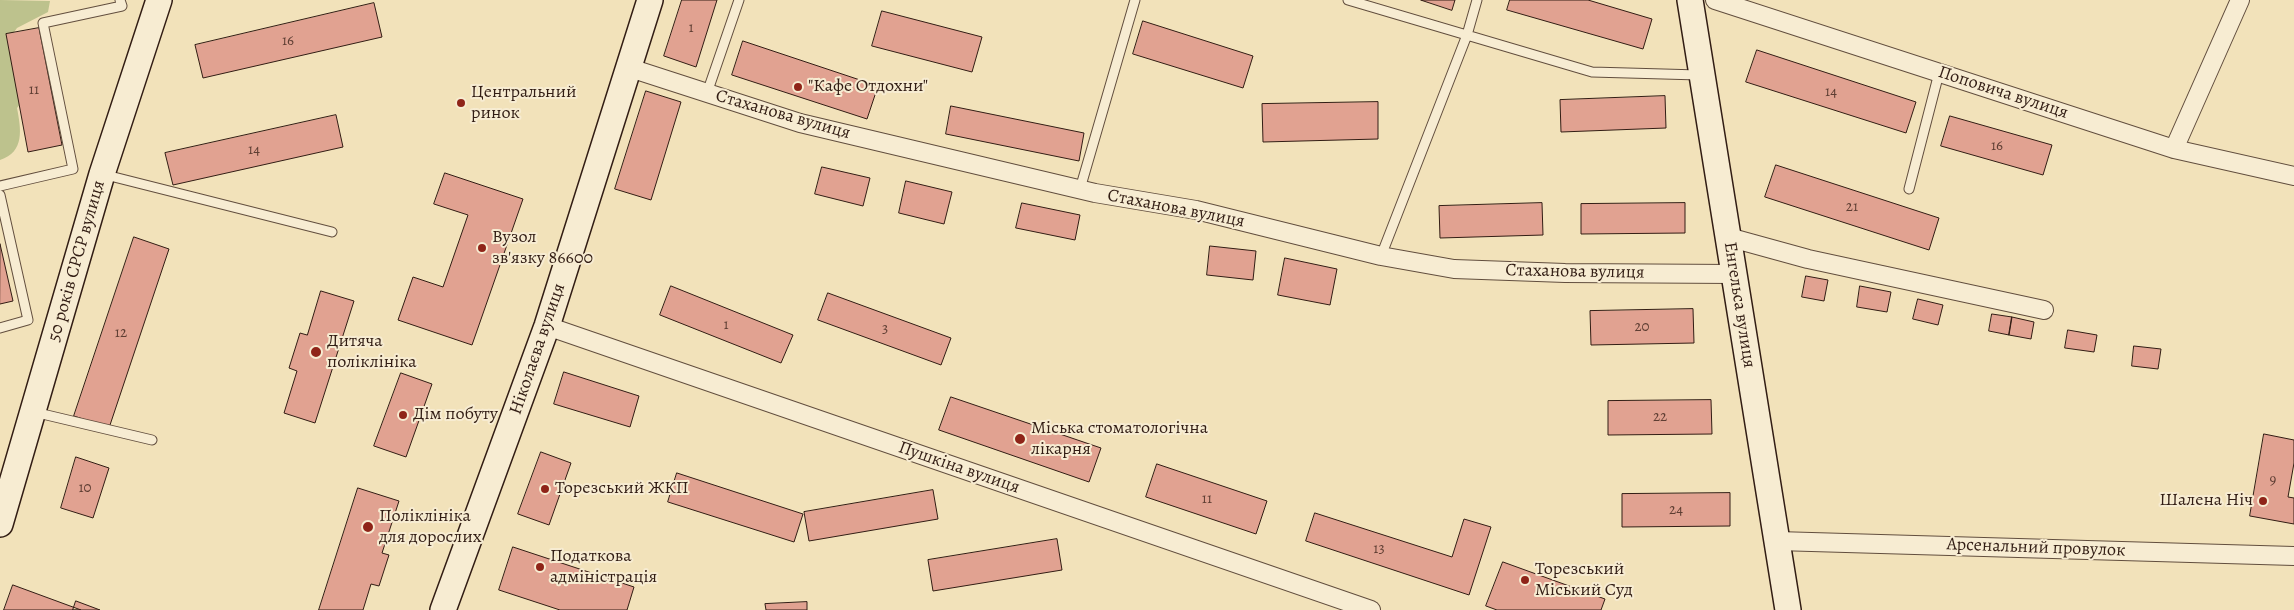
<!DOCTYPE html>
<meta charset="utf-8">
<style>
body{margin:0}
canvas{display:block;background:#f2e2ba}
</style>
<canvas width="2294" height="610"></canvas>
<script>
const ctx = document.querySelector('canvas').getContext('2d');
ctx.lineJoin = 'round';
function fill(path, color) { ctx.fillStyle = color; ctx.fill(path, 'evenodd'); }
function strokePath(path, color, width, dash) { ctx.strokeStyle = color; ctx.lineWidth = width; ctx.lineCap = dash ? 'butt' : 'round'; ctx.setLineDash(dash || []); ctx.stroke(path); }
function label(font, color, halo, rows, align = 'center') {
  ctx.font = font + ' Alegreya,serif'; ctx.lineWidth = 4; ctx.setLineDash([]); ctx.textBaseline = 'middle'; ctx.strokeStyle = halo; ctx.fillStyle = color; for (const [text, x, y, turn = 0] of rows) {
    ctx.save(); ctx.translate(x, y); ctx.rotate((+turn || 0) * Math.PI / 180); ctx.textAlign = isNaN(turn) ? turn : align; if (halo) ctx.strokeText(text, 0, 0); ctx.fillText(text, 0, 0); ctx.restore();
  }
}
fill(new Path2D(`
 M0,0L50,1L48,12L17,28L12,35L22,102L17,108C21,129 25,152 0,160Z`), '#bdc28d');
const building = new Path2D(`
 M682,0H717L696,67L664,56Z
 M1421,0H1455L1452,10Z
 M1510,0H1588L1652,19L1643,49L1507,10Z
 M374,3L382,37L203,78L195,45Z
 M882,11L982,37L972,72L872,46Z
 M1143,21L1253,56L1243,88L1133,54Z
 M39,28L62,145L28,152L6,34Z
 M743,41L878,86L867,119L732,75Z
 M1757,50L1916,102L1906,133L1746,82Z
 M646,91L681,102L651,200L615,189Z
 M1665,96L1666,128L1561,132L1560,100Z
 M1378,102V139L1263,142L1262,104Z
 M951,106L1084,133L1079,161L946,134Z
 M336,115L343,147L173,185L165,153Z
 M1950,116L2052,145L2043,175L1941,146Z
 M1776,165L1939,218L1929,250L1765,197Z
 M822,167L870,178L863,206L815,194Z
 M445,173L523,199L472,345L398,320L413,277L443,287L468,215L434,204Z
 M906,181L952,192L944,224L899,213Z
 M1022,203L1080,215L1075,240L1016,228Z
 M1542,203L1543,235L1440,238L1439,206Z
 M1685,203V233L1581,234V204Z
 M134,237L169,249L109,428L74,416Z
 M0,244L13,301L0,304Z
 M1210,246L1256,251L1253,280L1207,275Z
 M1285,258L1337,269L1330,305L1278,295Z
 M1806,276L1828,280L1824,301L1802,297Z
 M671,286L793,335L781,363L660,315Z
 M1860,286L1891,292L1887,312L1857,307Z
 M321,291L354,301L315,423L284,413L297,371L289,368L300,333L307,335Z
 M828,293L951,338L941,365L818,320Z
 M1918,299L1943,305L1938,325L1913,319Z
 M1693,309L1694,343L1591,345L1590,311Z
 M1992,314L2012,317L2009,335L1989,331Z
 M2012,317L2034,322L2031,339L2009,335Z
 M2068,330L2097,335L2094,352L2065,348Z
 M2134,346L2161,349L2158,369L2132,366Z
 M564,372L639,396L630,427L554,404Z
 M401,373L432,384L406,457L374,446Z
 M951,397L1101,448L1089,482L939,430Z
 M1711,400L1712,434L1608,435V401Z
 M2264,434L2294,440V463L2288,497L2294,498V524L2250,516Z
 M541,452L571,463L549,525L518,514Z
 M76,457L109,468L93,518L61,508Z
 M1157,464L1267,501L1256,534L1146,497Z
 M677,473L803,514L794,542L668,502Z
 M358,488L399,501L382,553L389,555L379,586L371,584L363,610H319Z
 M933,490L938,519L809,541L804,512Z
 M1730,493V526L1622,527V494Z
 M1315,513L1452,557L1464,519L1491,527L1469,595L1306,541Z
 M1057,539L1062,570L933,591L928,560Z
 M513,547L634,587L627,610H560L499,590Z
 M1503,562L1605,599L1601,610H1497L1486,606Z
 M13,585L81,610H4Z
 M76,601L100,610H73Z
 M807,602V610H766L765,604Z`);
fill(building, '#e1a291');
strokePath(building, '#321d14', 1);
const lane = new Path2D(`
 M1348,0L1592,72L1699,75
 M707,93L739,0
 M102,174L332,232
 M0,186L73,169L43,23L122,6L120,0
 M1080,189L1135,0
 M1909,189L1939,73
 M0,195L28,320L0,328
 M1381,256L1467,35L1477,0
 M34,412L152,440`);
const street = new Path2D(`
 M1715,0L2174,149L2294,176
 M630,68L800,123L1095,193L1196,210L1381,256L1454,269L1565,273L1734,274
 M2174,149L2240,0
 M1728,237L1808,259L2044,310
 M547,326L1371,610
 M1777,541L2294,556`);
const secondary = new Path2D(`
 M1690,0L1788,610
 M0,524L102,174L159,0
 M443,610L547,326L650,0`);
strokePath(lane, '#624e3e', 11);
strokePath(street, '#624e3e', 20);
strokePath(secondary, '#321d14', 28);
strokePath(lane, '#f7ecd2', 9);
strokePath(street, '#f7ecd2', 18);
strokePath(secondary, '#f7ecd2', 25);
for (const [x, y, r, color] of [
 [798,87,5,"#8f2418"],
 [461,103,5,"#8f2418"],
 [482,248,5,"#8f2418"],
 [316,352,6,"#8f2418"],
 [403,415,5,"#8f2418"],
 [1020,439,6,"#8f2418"],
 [545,489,5,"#8f2418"],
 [2263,501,5,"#8f2418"],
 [368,527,6,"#8f2418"],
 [540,567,5,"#8f2418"],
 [1525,580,5,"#8f2418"]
]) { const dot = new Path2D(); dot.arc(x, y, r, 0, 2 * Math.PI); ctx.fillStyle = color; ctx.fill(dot); strokePath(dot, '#f7ecd2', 2); }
label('15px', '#5e3e33', null, [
 ["1",691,28],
 ["16",288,41],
 ["11",34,90],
 ["14",1831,92],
 ["16",1997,146],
 ["14",254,150],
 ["21",1852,207],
 ["1",726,325],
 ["20",1642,327],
 ["3",885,329],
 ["12",121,333],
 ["22",1660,417],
 ["9",2273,480],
 ["10",85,488],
 ["11",1207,499],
 ["24",1676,510],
 ["13",1379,549]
]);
label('18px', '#321d14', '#f7ecd2', [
 ["\"Кафе Отдохни\"",808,87],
 ["Центральний",471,93],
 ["ринок",471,114],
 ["Вузол",492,238],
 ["зв'язку 86600",492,259],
 ["Дитяча",327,342],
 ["поліклініка",327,363],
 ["Дім побуту",413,415],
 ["Міська стоматологічна",1031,429],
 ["лікарня",1031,450],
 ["Торезський ЖКП",555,489],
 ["Шалена Нiч",2253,501,"right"],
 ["Поліклініка",379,517],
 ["для дорослих",379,538],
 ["Податкова",550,557],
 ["адміністрація",550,578],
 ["Торезський",1535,570],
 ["Міський Суд",1535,591]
], 'left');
label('18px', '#321d14', '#f7ecd2', [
 ["Поповича вулиця",2003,93,18],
 ["Стаханова вулиця",783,115,16],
 ["Стаханова вулиця",1176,209,11],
 ["50 років СРСР вулиця",77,261,-74],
 ["Стаханова вулиця",1575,272,1],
 ["Енгельса вулиця",1739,305,81],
 ["Ніколаєва вулиця",538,349,-71],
 ["Пушкіна вулиця",959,468,19],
 ["Арсенальний провулок",2036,548,2]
]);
</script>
